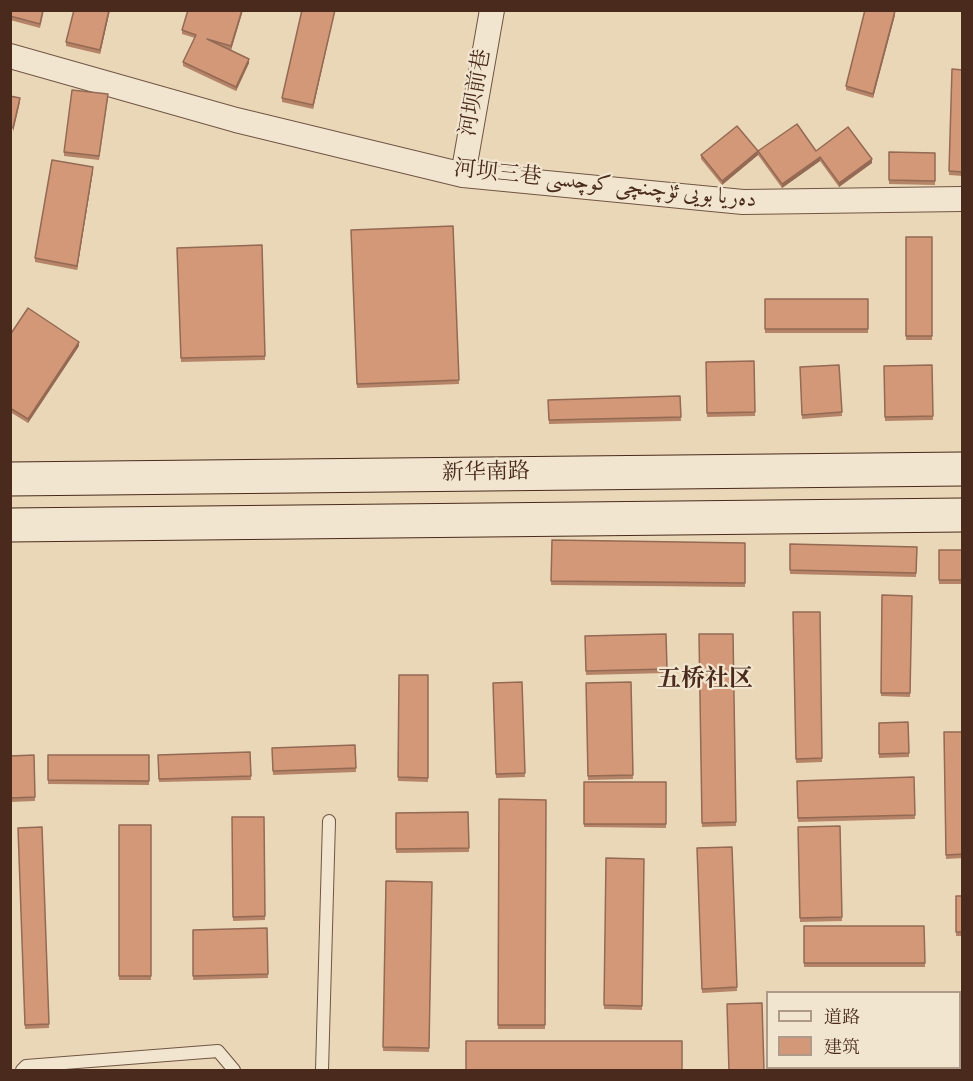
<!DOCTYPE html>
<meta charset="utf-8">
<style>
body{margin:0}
#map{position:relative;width:973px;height:1081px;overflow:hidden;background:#ead7b7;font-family:"IM FELL English","Noto Serif SC",serif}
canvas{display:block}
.frame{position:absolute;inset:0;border:12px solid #492a1d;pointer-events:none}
.legend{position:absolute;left:766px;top:991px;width:195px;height:78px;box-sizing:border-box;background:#f1e5d0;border:2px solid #ae9a88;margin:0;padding:8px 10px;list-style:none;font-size:18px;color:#492a1d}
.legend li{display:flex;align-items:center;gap:12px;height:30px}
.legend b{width:30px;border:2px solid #ae9a88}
</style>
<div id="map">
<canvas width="973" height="1081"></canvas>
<div class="frame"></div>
<ul class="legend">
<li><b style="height:8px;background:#f1e5d0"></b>道路</li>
<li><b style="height:16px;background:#d39878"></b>建筑</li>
</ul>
</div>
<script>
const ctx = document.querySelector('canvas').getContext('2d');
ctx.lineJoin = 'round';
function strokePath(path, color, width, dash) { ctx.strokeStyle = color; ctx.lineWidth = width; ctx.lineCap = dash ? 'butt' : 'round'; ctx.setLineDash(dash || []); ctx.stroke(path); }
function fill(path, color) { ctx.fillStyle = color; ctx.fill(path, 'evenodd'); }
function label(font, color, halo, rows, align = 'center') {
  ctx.font = font + ' "IM FELL English",Amiri,"Noto Serif SC",serif'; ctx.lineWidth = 4.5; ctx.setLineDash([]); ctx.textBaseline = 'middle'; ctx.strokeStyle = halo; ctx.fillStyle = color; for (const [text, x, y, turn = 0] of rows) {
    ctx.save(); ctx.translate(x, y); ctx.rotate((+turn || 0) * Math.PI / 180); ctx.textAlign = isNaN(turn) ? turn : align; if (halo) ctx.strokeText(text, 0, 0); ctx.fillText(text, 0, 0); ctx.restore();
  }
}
const service = new Path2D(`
 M22,1070L26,1066L218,1051L234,1070
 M322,1070L329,821`);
const minor = new Path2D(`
 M10,56L236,120L463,175L743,202L962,199
 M463,175L492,10`);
const secondary = new Path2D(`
 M10,479L962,469
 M10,525L962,515`);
strokePath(service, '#715544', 14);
strokePath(minor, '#715544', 26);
strokePath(secondary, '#492a1d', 35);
strokePath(service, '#f1e5d0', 12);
strokePath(minor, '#f1e5d0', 24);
strokePath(secondary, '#f1e5d0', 33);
fill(new Path2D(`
 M10,10H44L40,28L10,20Z
 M74,10H110L100,54L66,46V42Z
 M188,10H243L231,50L249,63L236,91L183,66V62L195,38L182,34V30Z
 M302,10H335L313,109L282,102V98Z
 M895,15L873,98L846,90V86Z
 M952,69L963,70V176L949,175Z
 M108,98L99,160L64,156V152Z
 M758,151H816L872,163L839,187L820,161L782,188L758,155L722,185L701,159V155Z
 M889,152L935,153V185L889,184Z
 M93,171L77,270L35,262V258Z
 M453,226L459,384L357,388L351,230Z
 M906,237H932V340H906Z
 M262,245L265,360L181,362L177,248Z
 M765,299H868V333H765Z
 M10,335L79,346L28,423L10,412Z
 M754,361L755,416L707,417L706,362Z
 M839,365L842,416L802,419L800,367Z
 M932,365L933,420L885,421L884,366Z
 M680,396L681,421L549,424L548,400Z
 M552,540L745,543V587L551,585Z
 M790,544L917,547L916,577L790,574Z
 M939,550H963V584H939Z
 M882,595L912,596L910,697L881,696Z
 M793,612H820L822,762L796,763Z
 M666,634L667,673L586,675L585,636Z
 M699,634H733L736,826L702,827Z
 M399,675H428V782L398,781Z
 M522,682L525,777L496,778L493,683Z
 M631,682L633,779L588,780L586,683Z
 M908,722L909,757L879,758V723Z
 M944,732H963V858L946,859Z
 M355,745L356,772L273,775L272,748Z
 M250,752L251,780L159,782L158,755Z
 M34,755L35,801L10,802V756Z
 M48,755H149V785L48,784Z
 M914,777L915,819L798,822L797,781Z
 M584,782H666V828L584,827Z
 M499,799L546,800L545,1029H498Z
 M468,812L469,852L396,853V813Z
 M232,817H264L265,920L233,921Z
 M119,825H151V980H119Z
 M840,826L842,921L800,922L798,827Z
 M42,827L49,1028L25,1029L18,828Z
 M732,847L737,991L702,993L697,848Z
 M606,858L644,859L642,1010L604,1009Z
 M386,881L432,882L429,1052L383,1051Z
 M956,896H963V936H956Z
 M804,926H924L925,967H804Z
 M267,928L268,978L193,980V930Z`), '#b58367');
fill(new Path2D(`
 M109,10H110L100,54V50Z
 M242,10H243L231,50V46Z
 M335,10L313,109V105Z
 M895,11V15L873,98V94Z
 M249,59V63L236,91V87Z
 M20,98V102L13,132V128Z
 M758,151V155L722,185V181Z
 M820,157V161L782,188V184Z
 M872,159V163L839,187V183Z
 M93,167V171L77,270V266Z
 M79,342V346L28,423V419Z`), '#946a54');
const building = new Path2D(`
 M10,10H43L40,24L10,16Z
 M74,10H109L100,50L66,42Z
 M188,10H242L231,46L207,39L249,59L236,87L183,62L196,35L182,30Z
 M302,10H335L313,105L282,98Z
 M865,10L895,11L873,94L846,86Z
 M952,69L963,70V172L949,171Z
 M72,90L108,94L99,156L64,152Z
 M10,96L20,98L13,128L10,127Z
 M797,124L816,151L848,127L872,159L839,183L820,157L782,184L758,151L722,181L701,155L737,126L758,151Z
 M889,152L935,153V181L889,180Z
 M52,160L93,167L77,266L35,258Z
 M453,226L459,380L357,384L351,230Z
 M906,237H932V336H906Z
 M262,245L265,356L181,358L177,248Z
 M765,299H868V329H765Z
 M28,308L79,342L28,419L10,408V335Z
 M754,361L755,412L707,413L706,362Z
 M839,365L842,412L802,415L800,367Z
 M932,365L933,416L885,417L884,366Z
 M680,396L681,417L549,420L548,400Z
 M552,540L745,543V583L551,581Z
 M790,544L917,547L916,573L790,570Z
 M939,550H963V580H939Z
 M882,595L912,596L910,693H881Z
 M793,612H820L822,758L796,759Z
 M666,634L667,669L586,671L585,636Z
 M699,634H733L736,822L702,823Z
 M399,675H428V778L398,777Z
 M522,682L525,773L496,774L493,683Z
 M631,682L633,775L588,776L586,683Z
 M908,722L909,753L879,754V723Z
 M944,732H963V854L946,855Z
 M355,745L356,768L273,771L272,748Z
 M250,752L251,776L159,779L158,755Z
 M34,755L35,797L10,798V756Z
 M48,755H149V781L48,780Z
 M914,777L915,815L798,818L797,781Z
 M584,782H666V824H584Z
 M499,799L546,800L545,1025H498Z
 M468,812L469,848L396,849V813Z
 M232,817H264L265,916L233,917Z
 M119,825H151V976H119Z
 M840,826L842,917L800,918L798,827Z
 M42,827L49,1024L25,1025L18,828Z
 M732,847L737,987L702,989L697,848Z
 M606,858L644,859L642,1006L604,1005Z
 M386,881L432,882L429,1048L383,1047Z
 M956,896H963V932H956Z
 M804,926H924L925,963H804Z
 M267,928L268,974L193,976V930Z
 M762,1003L764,1071H729L727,1004Z
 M466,1041H682V1071H466Z
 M869,1068H907V1071H869Z`);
fill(building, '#d39878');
strokePath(building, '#946a54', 1.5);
label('22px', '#492a1d', '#f1e5d0', [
 ["河坝前巷",477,93,-80],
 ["河坝三巷 دەريا بويى ئۈچىنچى كوچىسى",605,186,6],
 ["新华南路",486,474,-1]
]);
label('bold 24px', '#492a1d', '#f1e5d0', [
 ["五桥社区",705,681]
]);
</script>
